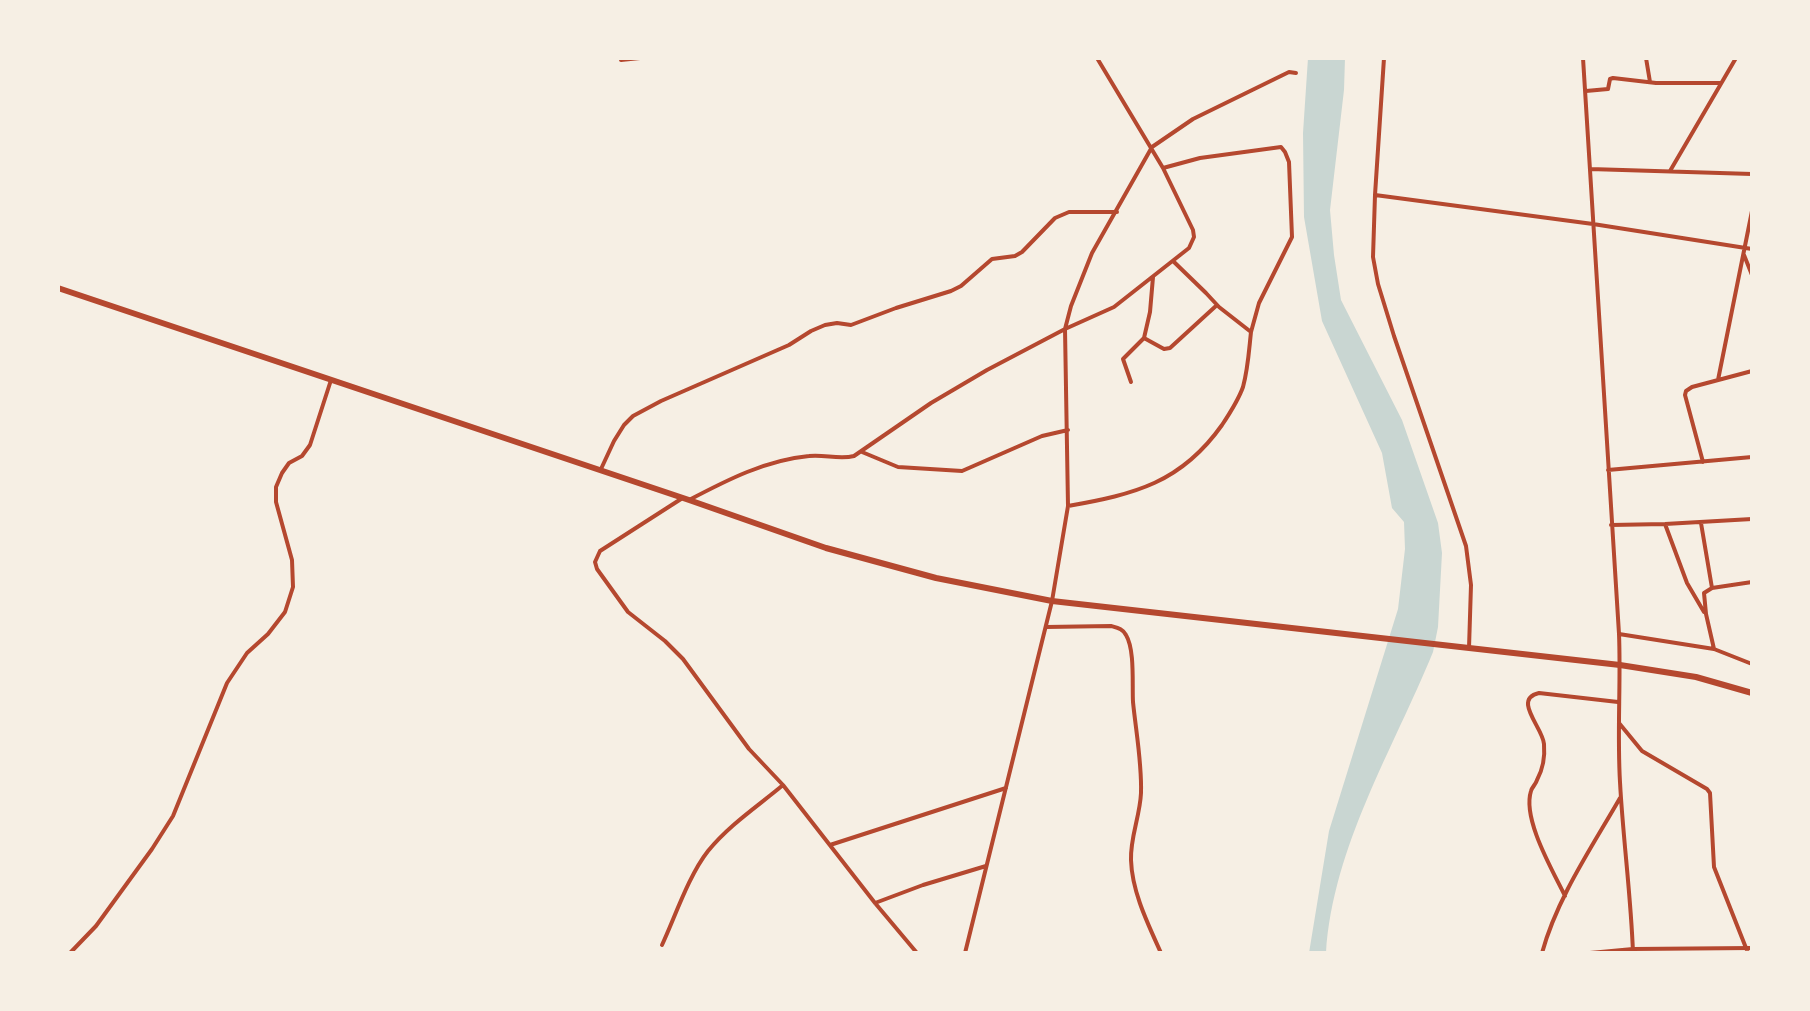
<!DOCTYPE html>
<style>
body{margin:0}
#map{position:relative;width:1810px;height:1011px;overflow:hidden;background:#f6efe4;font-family:"Times New Roman",serif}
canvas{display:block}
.frame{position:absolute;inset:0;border:60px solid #f6efe4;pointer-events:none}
</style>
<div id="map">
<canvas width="1810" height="1011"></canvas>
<div class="frame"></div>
</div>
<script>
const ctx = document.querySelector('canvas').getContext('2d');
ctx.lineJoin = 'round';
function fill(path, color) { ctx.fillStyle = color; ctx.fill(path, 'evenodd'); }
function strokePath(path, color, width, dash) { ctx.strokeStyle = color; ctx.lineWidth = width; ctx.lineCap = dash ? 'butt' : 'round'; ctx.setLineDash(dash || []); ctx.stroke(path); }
fill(new Path2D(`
 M1308,58H1345L1344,90L1330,210L1334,255L1341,300L1402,420L1438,523L1442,553L1438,627L1433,652C1393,750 1333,846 1326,953H1309L1329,831L1398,609L1405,549L1404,522L1392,508L1382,453L1322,321L1304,217L1303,133Z`), '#c9d6d2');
strokePath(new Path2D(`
 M1384,58L1375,195L1373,257L1378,284L1394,336L1466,546L1471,585L1469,648
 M1583,58L1619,634C1621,683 1617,732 1620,782C1623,839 1631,896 1633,953
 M1646,58L1650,82
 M621,60L640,58
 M1586,91L1608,89L1610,79L1613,78L1656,83H1721
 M1163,168L1200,158L1281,147L1285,152L1289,162L1292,237L1259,303L1251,332L1219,307L1206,293L1173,261
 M1590,169L1752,174
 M1670,171L1736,58
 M1375,195L1593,224L1752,249
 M1744,255L1752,275
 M1144,338L1164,349L1170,348L1217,305
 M1718,380L1752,211
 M1131,382L1123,359L1144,338L1150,312L1153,277
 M862,452L898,467L962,471L1042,436L1068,430
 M1703,462L1685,395L1686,391L1692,387L1752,371
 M601,469L614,441L624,425L633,416L661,401L789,345L811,331L825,325L837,323L851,325L896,308L951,291L961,286L992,259L1015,256L1022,252L1055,218L1069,212H1117
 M1608,470L1752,457
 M681,499L600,551L595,562L597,569L628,612L665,641L683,659L749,749L783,785L875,903L917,953
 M689,500C727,480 766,460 809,456C824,454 839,460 854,456L931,403L987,370L1065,329L1114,307L1189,248L1194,237L1193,230L1163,168L1097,58
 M1068,506C1135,494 1181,483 1222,425C1230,413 1238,401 1243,387C1248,369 1249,350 1251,332
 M1701,523L1712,588
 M1665,524L1687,583L1704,612
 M1611,525L1665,524L1752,519
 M1046,627L1111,626C1118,628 1123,629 1126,635C1135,650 1132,684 1133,702C1136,732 1142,763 1141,793C1140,816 1130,838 1131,860C1132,892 1148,924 1161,953
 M1619,634L1714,649L1752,664
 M1714,649L1706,614L1704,593L1712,588L1752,582
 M1619,723L1642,751L1707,789L1710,793L1714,867L1748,953
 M830,845L1006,788
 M1565,896C1553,871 1522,819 1531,791C1532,787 1536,784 1537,780C1543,769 1545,756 1544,744C1543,728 1512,699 1539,693L1618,702
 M875,903L923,885L986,866
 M662,945C675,917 689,875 708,851C729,825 758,806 783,785
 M70,953L96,926L152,849L173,816L227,683L247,653L268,634L285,612L293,587L292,560L276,502V487L282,473L289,463L302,456L310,445L331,380
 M965,953L1052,601L1068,506L1065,329L1071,306L1092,253L1152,147L1193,119L1289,72L1296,73
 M1542,953C1557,898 1592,847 1620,798
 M1590,953L1633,949L1752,948`), '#b5482f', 4);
strokePath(new Path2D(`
 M58,288L689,500L826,548L936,578L1052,601L1620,665L1696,677L1752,693`), '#b5482f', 6);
</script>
